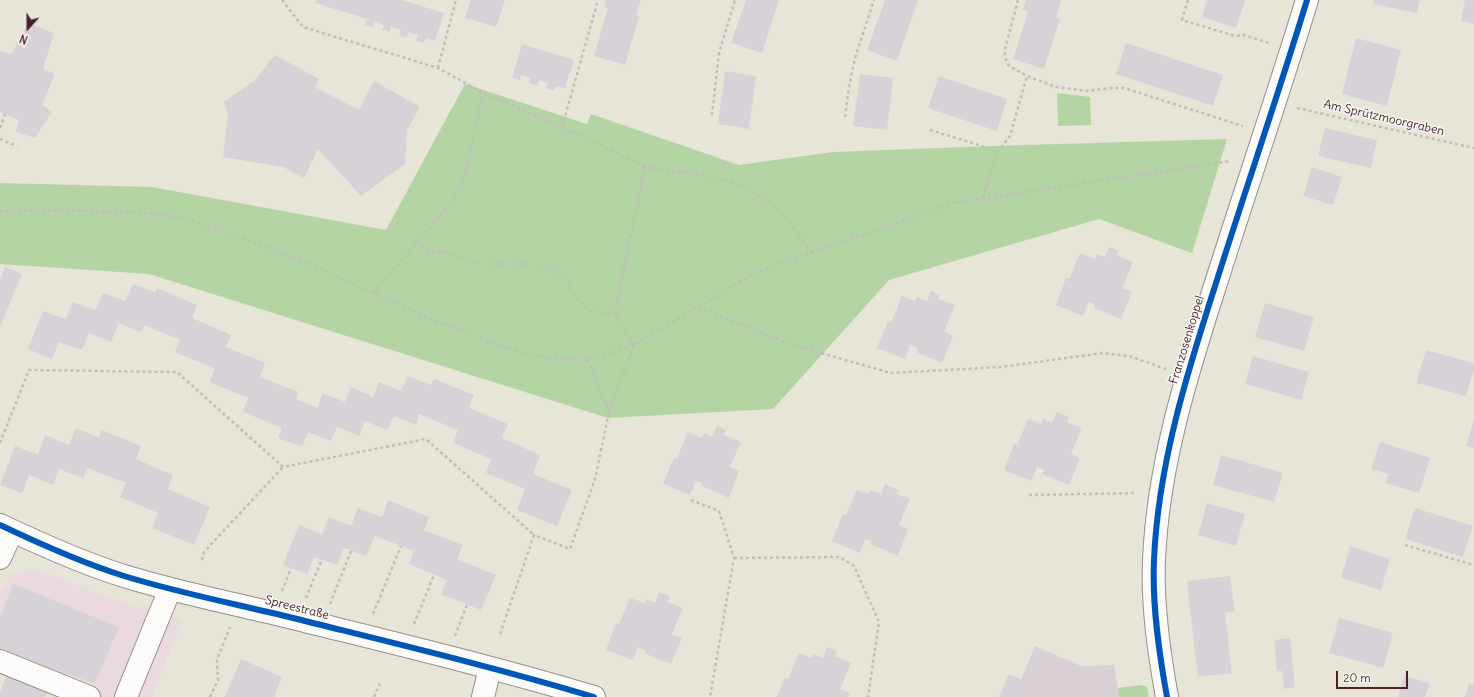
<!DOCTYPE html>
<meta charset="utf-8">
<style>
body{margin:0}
#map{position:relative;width:1474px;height:697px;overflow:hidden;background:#e7e5d7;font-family:Delius,sans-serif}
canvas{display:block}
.north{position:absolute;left:8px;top:8px;width:40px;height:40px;-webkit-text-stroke:3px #f6f6f2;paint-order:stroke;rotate:201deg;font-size:11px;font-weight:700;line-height:16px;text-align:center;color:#4a1f2b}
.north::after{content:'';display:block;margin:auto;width:14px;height:18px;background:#4a1f2b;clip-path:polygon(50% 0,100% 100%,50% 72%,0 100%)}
.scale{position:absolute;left:1336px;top:671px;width:72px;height:18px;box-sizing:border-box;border:2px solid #4a1f2b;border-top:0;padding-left:5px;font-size:12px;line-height:14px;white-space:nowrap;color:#4a1f2b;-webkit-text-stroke:3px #f6f6f2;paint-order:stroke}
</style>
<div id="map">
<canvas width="1474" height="697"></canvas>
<div class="north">N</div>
<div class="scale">20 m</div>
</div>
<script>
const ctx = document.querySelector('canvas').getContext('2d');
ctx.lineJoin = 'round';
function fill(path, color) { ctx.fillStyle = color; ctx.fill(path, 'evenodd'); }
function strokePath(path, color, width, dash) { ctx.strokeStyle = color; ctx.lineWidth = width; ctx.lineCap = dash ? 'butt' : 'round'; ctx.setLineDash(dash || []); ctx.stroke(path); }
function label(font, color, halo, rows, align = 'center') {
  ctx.font = font + ' Delius,sans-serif'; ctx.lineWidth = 3; ctx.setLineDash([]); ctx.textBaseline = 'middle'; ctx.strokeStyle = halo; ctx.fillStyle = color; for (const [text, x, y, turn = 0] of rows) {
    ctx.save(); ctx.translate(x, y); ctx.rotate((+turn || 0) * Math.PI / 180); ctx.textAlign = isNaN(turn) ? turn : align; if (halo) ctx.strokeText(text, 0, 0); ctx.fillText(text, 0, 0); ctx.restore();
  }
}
fill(new Path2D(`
 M39,571L124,603L183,619L152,697H72L0,668V591L12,574Z`), '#ebd9e0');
fill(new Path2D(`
 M1035,646L1081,666L1114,665L1119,697H1025L1031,684L1021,680Z`), '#d8d0d5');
fill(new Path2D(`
 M465,84L587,124L591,114L739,165L833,152L992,146L1227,139L1192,253L1099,219L889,280L773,409L608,418L149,274L0,264V183L152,187L386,230Z
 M1057,93L1090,97L1091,125L1058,126Z
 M1140,685L1147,687L1149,697H1119L1118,688Z`), '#b4d4a4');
fill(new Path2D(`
 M316,0H402L444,13L435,41L426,38L424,43L416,41L418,35L408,32L407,38L399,35L401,30L391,27L390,32L382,30L384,25L374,22L373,27L365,25L367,19L315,3Z
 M471,0H505L496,27L465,18Z
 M606,0H641L636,15L639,16L625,65L594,56L608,8L604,7Z
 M746,0H779L762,53L731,43Z
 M885,0H918L897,61L867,50Z
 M1026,0H1061L1056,18L1060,19L1044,69L1013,59L1028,12L1023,10Z
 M1207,0H1245L1236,28L1202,17Z
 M1374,0H1420L1417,13L1373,4Z
 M1465,0H1474V24L1461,21Z
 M28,23L54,33L43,69L55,74L42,105L52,112L35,138L16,132L19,120L0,112V51L11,55Z
 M1356,38L1401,50L1387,106L1342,94Z
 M1126,43L1223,75L1213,106L1116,74Z
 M522,44L574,60L565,88L556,86L554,91L546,88L548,83L539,80L537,86L529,83L531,78L521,75L520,80L512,78Z
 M275,55L319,79L315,87L359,110L374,81L420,107L407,130L405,164L361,196L318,149L304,178L283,167L223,157L228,114L224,102L255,80Z
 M725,71L756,76L749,129L718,124Z
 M860,74L893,78L887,130L853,126Z
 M939,76L1007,99L997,131L928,108Z
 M1325,128L1377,140L1371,168L1318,156Z
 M1312,167L1342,177L1333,205L1303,196Z
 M1109,247L1119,251L1117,255L1133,262L1122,288L1132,292L1121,319L1094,308L1095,304L1089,302L1083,316L1056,305L1066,278L1069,279L1080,253L1095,259L1097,254L1105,257Z
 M5,267L22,274L0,327V279Z
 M133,284L155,292L157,288L197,305L192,318L231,335L226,347L265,363L260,377L298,392L296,399L317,408L323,393L345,402L351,387L373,397L379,382L401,391L408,376L431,385L434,379L474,395L469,408L508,424L502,438L540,455L533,474L572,490L557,526L517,510L525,489L486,473L491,459L453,443L458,430L419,414L416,425L394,416L387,430L365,421L359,436L337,427L331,441L308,432L302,447L278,438L282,428L243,412L248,398L209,382L215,369L175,352L180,340L144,325L141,332L119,323L111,342L89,333L82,350L59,342L52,359L28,349L43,311L66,319L73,302L95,310L103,293L125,301Z
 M931,291L940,295L938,299L955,305L944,332L953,336L942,363L916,352L918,348L910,345L905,359L877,348L888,321L891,323L902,296L915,301L917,297L927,301Z
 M1265,303L1314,317L1304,351L1255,337Z
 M1426,350L1474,363V370L1466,396L1416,383Z
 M1253,356L1309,372L1301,400L1245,384Z
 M1057,412L1069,417L1067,422L1082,428L1071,454L1080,458L1069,485L1042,474L1044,470L1037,467L1031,481L1004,470L1014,444L1017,445L1028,419L1041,424L1043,419L1052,423Z
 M1474,419V448L1466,446Z
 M717,426L726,430L724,435L741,442L730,467L739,471L729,498L702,486L703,483L696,481L690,495L663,484L674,457L677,458L688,432L702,438L704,433L712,437Z
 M76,428L99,438L102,430L141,446L136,459L173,475L168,489L210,507L194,545L152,528L158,513L120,497L126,483L87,468L83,478L59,469L53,485L29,475L22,493L0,485L15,446L38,455L45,435L69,445Z
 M1380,442L1430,458L1419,493L1385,483L1388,474L1371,469Z
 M1221,455L1283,473L1274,502L1213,485Z
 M885,484L898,490L896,494L910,499L899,525L908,529L898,556L870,544L872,541L865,539L860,553L832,541L843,514L846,515L857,490L869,494L870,490L881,494Z
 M388,500L429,517L424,530L463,545L457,559L496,575L481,610L441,594L447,580L409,564L414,551L375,536L366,556L344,548L337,565L314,557L307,574L283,565L299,525L322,535L329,517L351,526L358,508L382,517Z
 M1207,503L1245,514L1236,546L1198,535Z
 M1415,508L1473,526L1463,557L1405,539Z
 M1350,546L1390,559L1381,590L1341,578Z
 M1230,576L1235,612H1225L1232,673L1198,677L1187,581Z
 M13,584L119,627L95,684L69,674L67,679L0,652V617Z
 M659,592L670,596L667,602L683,608L672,634L682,638L671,664L644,653L646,650L638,647L633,660L606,650L616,623L619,624L630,598L645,603L647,599L655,603Z
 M1339,618L1393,633L1383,668L1329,653Z
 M1290,638L1295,687L1284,689L1282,671H1277L1274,640Z
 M827,647L837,651L835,656L851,663L840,689L850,693L848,697H777L785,678L788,679L799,653L812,658L813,654L823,658Z
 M241,659L282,677L274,697H225Z
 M7,674L48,691L45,697H0V692Z
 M1009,674L1031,684L1025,697H999Z
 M1404,676L1430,683L1425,697H1398Z
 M1469,683L1474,684V697H1465Z`), '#d7d2d7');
const minor = new Path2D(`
 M0,525C40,544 82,563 124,576C179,593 236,604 293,618C393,643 494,667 594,697
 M0,558L12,531
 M0,661L89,697
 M126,697L170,589
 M483,697L490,668
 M1167,697C1159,653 1152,606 1154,560C1158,465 1187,373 1216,283C1246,188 1278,95 1307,0`);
strokePath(minor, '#978f8a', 24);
strokePath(new Path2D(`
 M282,0L303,27L438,68L483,93L562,127L645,167L703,175L746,187L783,213L811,253
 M1018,0L1005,49V58L1009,66L1027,76L1056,87L1086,91L1111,88H1124L1243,126
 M1188,0L1182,20L1235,36L1244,35L1269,43
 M438,68L456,0
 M1297,108L1474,148
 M712,115L719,53L735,0
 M845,117L849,87L855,58L874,0
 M562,127L598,0
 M0,128L5,114
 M930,130L998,151
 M0,139L17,146
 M983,198L998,151L1010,136L1027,76
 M0,211L65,210L147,213L184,218L225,231L310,264L431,319L510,349L549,359L588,360L634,345L756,272L953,203L1231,161
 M417,242L422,247L431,252L441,251L451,254L460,258L478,264H539L556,272L568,283L577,299L591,311L603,313H615
 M374,293L453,200L465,175L483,93
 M698,307L786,343L891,373L1001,367L1103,353L1129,356L1166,369
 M634,345L615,313L645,167
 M588,360L609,412
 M0,443L29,370L177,372L283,467L426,439L534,535
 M1029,495L1137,493
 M691,500L719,511L734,558L710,697
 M1405,545L1474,565
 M734,558L840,557L854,566L879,622L868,697
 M202,560L204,552L283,467
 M282,591L291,568
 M306,598L322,559
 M330,604L351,551
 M373,614L401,546
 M414,624L434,575
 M500,634L534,535L570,549L595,479L609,412L634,345
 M455,636L467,605
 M210,697L218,680L217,660L230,627
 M374,697L381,681`), '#c2bdbc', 2.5, [3, 3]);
strokePath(minor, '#fbfbf9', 22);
strokePath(new Path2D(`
 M0,525C40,544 82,563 124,576C179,593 236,604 293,618C393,643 494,667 594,697
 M1167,697C1159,653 1152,606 1154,560C1158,465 1187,373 1216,283C1246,188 1278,95 1307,0`), '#0057b8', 6);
label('12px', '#4a1f2b', '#f6f6f2', [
 ["Am Sprützmoorgraben",1384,118,13],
 ["Franzosenkoppel",1187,340,-73],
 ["Spreestraße",297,608,14]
]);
</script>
